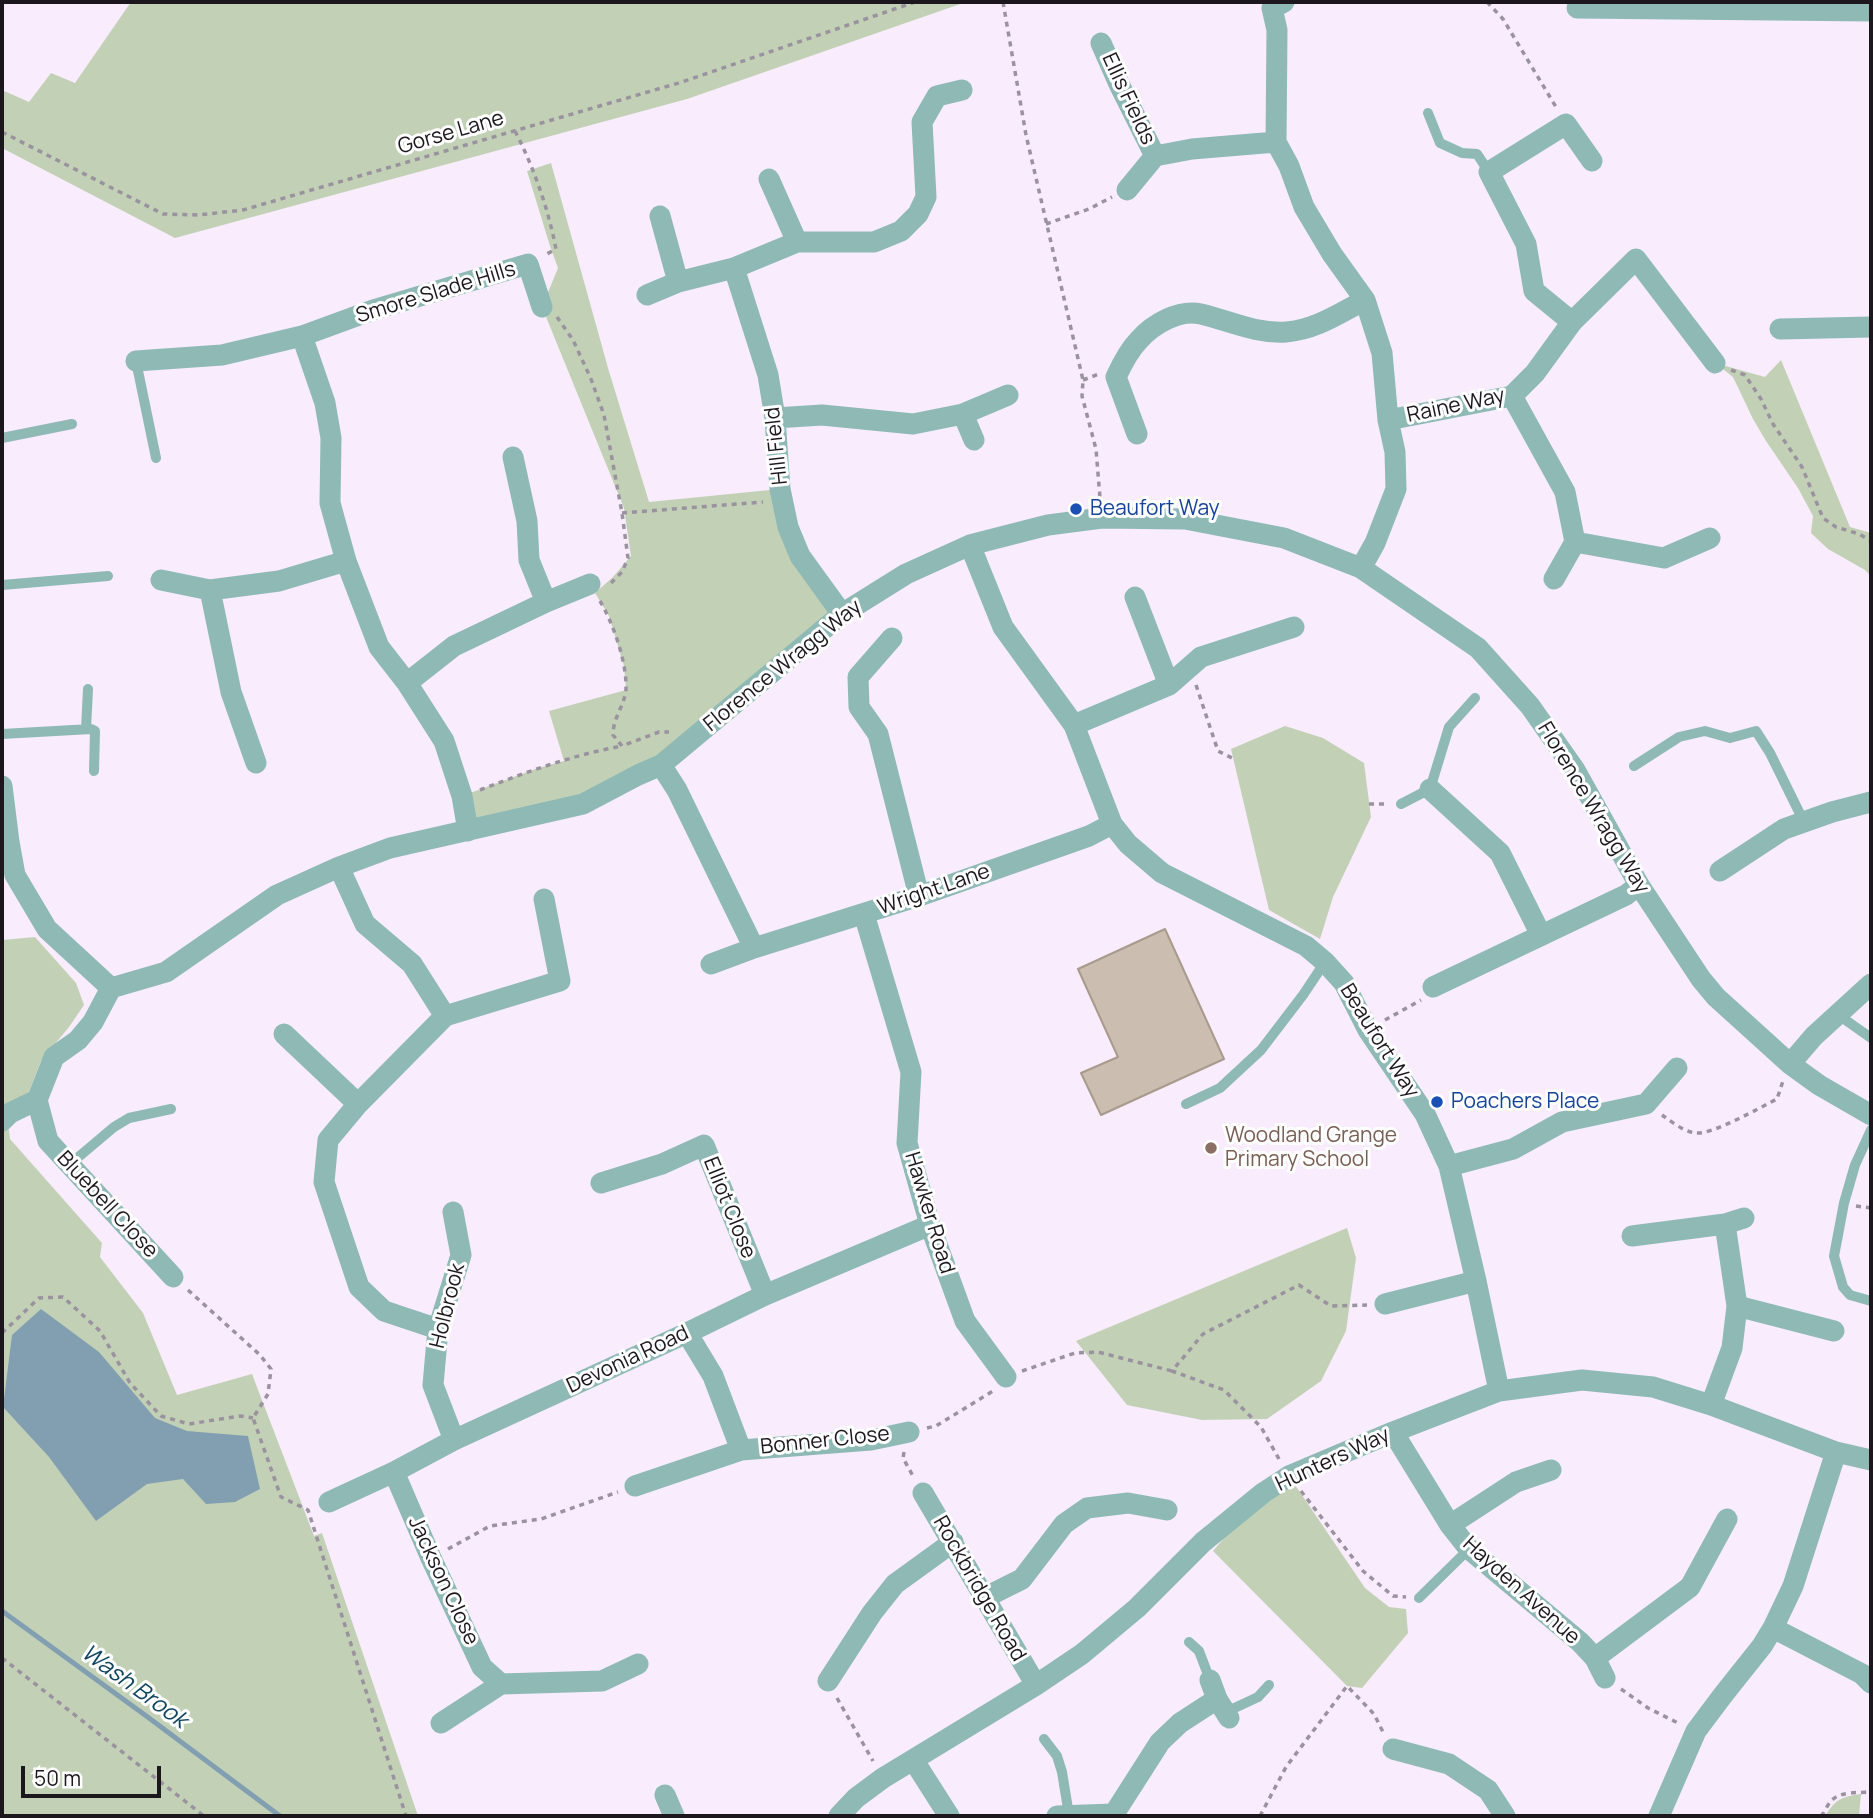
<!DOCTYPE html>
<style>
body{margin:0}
#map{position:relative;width:1873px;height:1818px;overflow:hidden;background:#f8ecfd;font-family:Manrope,sans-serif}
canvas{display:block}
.frame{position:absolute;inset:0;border:4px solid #1b171d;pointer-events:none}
.scale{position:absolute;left:21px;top:1766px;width:140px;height:32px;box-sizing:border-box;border:4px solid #1b171d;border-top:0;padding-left:9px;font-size:21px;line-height:24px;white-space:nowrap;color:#1b171d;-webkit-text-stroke:5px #fff;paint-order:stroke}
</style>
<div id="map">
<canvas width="1873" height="1818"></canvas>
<div class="frame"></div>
<div class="scale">50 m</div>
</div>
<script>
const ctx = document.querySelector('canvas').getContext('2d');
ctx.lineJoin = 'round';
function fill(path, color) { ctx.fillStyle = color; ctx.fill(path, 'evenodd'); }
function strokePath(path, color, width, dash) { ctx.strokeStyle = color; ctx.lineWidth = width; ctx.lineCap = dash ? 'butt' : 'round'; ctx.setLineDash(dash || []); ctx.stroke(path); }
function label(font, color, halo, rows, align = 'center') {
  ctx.font = font + ' Manrope,sans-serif'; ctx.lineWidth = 6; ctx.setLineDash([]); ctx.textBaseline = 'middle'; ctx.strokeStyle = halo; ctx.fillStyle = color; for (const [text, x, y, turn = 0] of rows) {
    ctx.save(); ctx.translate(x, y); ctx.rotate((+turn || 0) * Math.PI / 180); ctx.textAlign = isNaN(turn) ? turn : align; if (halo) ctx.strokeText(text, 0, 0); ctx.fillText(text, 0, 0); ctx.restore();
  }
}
fill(new Path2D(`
 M131,2H966L687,99L175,238L2,148V90L29,102L51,73L75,83Z
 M551,163L608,368L649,502L780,489L800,556L842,614L638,775L468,831L462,796L538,768L564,761L549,711L626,690L624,666L609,616L595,593L613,577L631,556L624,508L542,307L558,268L550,246L527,171Z
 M1781,360L1850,527L1871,533V576L1865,570L1828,549L1811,533L1813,516L1798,488L1766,441L1753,419L1733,377L1715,363L1765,377Z
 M1285,726L1323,738L1364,763L1371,817L1333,897L1320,939L1269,910L1231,749Z
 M35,937L76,983L84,1005L69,1027L41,1061L28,1094L6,1104L10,1139L102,1243L100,1257L143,1313L177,1395L252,1374L314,1536L322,1533L418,1816H2V940Z
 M1347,1228L1356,1258L1346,1331L1321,1381L1267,1419L1202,1420L1127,1405L1076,1341Z
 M1289,1476L1365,1588L1389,1607L1406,1609L1408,1633L1362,1688L1347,1686L1213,1551L1263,1493Z
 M1861,1794L1859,1816H1825C1836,1799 1841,1797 1861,1794Z`), '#c2d1b6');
fill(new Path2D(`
 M41,1309L99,1352L155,1418L187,1431L248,1436L260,1489L235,1502L206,1504L183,1479L147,1484L96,1521L49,1457L3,1407L12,1335Z`), '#829fb2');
strokePath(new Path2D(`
 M2,1611L149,1718L280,1816`), '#829fb2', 5);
const building = new Path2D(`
 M1165,929L1224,1059L1101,1115L1081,1073L1118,1057L1078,969Z`);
fill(building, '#cbbdaf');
strokePath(building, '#a89a8c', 2);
strokePath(new Path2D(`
 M1003,2L1026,135L1083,380L1082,396L1096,449L1100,498
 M1487,2L1503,19L1556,107
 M515,131C534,168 548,208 556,249L545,255
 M2,132L163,214L198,215L243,210L682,82L915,2
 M1046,224L1089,209L1112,197
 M557,317L573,340L591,379L604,415L622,513L628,558L622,572L610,584
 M1731,370L1745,375L1761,399L1773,424L1802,467L1823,518L1836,527L1859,534L1871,541
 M1083,380L1099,374
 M622,513L763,502
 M600,601C613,623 627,662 626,689C625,705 613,717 613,735L622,746L659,732H669
 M1196,685L1218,751L1234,759
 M480,790C526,772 573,755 622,746
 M1369,804H1389
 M1385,1020L1421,1000
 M1662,1115C1672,1122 1684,1132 1696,1133C1712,1135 1761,1107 1777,1099L1783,1081
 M1856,1206L1871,1208
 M188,1290L260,1355L271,1369L268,1394L253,1418L281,1497L308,1510L406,1816
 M2,1333L39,1298L63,1297L100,1331L130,1383L161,1416L189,1424L240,1416L253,1418
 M1022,1371L1075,1353L1098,1352L1172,1371
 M927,1428L936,1426L993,1391
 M904,1452L903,1458L913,1476
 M1279,1459L1261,1427L1224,1390L1172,1371L1203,1334L1299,1285L1331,1306L1367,1305
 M1301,1491L1363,1571L1393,1596L1406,1597
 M448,1549L490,1526L541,1519L618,1492
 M2,1658L204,1816
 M1621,1689L1648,1708L1680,1724
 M837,1698L873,1761
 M1260,1816L1286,1767L1347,1686L1374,1714L1383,1732
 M1821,1816C1825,1812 1827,1805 1831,1801C1840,1791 1859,1793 1871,1792`), '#9b929f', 3.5, [5, 5]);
strokePath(new Path2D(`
 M1428,113L1440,143L1462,153L1477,154L1489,172
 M136,361L156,458
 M2,438L72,424
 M2,585L108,576
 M86,729L88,689
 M2,734L91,729L95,731L94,771
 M1634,766L1679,737L1705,731L1730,738L1756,731L1770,753L1804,822
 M1401,804L1430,789L1449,727L1475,698
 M1837,1014L1871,1038
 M1186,1104L1220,1088L1261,1050L1303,995L1325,962
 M1871,1130L1855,1165L1844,1203L1834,1256L1843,1287L1850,1295L1871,1301
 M69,1165L114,1127L129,1118L171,1109
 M1419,1598L1469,1549
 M1189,1642L1199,1651L1210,1680
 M1226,1712L1258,1697L1269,1685
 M1044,1739L1057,1756L1062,1772L1069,1815`), '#8eb9b5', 10);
strokePath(new Path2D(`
 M1284,2L1272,8L1277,30L1276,142L1289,166L1304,207L1332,254L1365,300L1382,353L1388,420L1395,452L1396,489L1375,543L1361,568
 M1577,8L1871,11
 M1101,43L1119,84L1155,156
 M769,179L797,242
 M1127,190L1155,156L1192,149L1276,142
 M660,216L678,282
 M734,268L768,375L775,418L780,489L788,527L800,556L842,614
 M647,295L678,282L734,268L797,242H874L901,231L918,214L926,197L922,122L937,96L962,90
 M1572,322L1636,259L1715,363
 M1780,329L1871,327
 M302,336L325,403L331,438L330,503L346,561L379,647L407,683L444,741L462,796L468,831
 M136,361L222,355L302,336L373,310L528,264L542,307
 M1512,396L1565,492L1575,542
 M963,414L974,440
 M775,418L822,415L913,424L963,414L1008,395
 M1388,420L1512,396L1535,373L1572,322L1534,291L1526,244L1489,172L1566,124L1592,161
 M1137,434L1116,377C1122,364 1129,350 1139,340C1153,324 1179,309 1201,314C1230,321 1256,334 1286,332C1315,330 1340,313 1365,300
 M513,457L527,521L529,560L546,602
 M970,545L1003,627L1074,725L1112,824L1128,844L1162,873L1306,946L1325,962L1344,983L1368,1030L1425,1114L1449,1166L1476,1281L1499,1391
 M1554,579L1575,542L1664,558L1710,538
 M161,580L210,590L279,581L346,561
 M210,590L231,692L256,763
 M1135,597L1169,685
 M892,638L858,677L859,707L878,734L919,896
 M407,683L454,646L546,602L590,584
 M1074,725L1169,685L1201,657L1294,627
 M661,765L677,790L754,948
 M2,786L9,842L15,875L47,929L111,988
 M1430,789L1500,853L1541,935
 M339,867L365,924L412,964L445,1016
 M1720,871L1784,829L1832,812L1871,802
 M864,914L911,1072L907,1143L930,1225L965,1321L1006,1377
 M711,964L754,948L919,896L1089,836L1112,824
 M1433,987L1626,895L1639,885
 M111,988L166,972L277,895L339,867L390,848L583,804L638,775L661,765L842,614L906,574L970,545L1048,525L1102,518L1185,519L1284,538L1361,568L1478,648L1530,706L1575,770L1639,885L1701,979L1716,997L1790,1064L1819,1085L1871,1115
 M111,988L93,1022L78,1040L54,1057L37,1100L48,1141L173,1277
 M284,1034L358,1104
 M1790,1064L1814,1036L1871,984
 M2,1121L10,1113L37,1100
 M1449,1166L1513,1149L1562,1122L1646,1104L1677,1068
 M601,1183L662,1164L704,1145L765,1295
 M453,1212L461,1255L438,1329L433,1385L454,1440
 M1632,1236L1725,1224L1744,1218
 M1385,1304L1476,1281
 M1737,1306L1834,1331
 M438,1329L384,1311L359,1287L324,1182L328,1140L358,1104L445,1016L560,981L544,899
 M687,1333L713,1376L741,1450
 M1711,1405L1732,1348L1737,1306L1725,1224
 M1393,1432L1450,1525L1469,1549L1580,1642L1595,1658L1605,1678
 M394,1472L431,1558L482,1667L501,1684L602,1681L638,1664
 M635,1486L741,1450L871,1440L909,1432
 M923,1493L1036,1685
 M329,1502L394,1472L454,1440L687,1333L765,1295L930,1225
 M1450,1525L1516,1482L1551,1470
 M984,1598L1022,1579L1064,1524L1087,1508L1128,1503L1167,1510
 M1773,1628L1862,1674L1871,1683
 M1595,1658L1690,1587L1727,1519
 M1210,1680L1217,1699L1229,1718
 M828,1681L872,1613L895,1584L953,1542
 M441,1723L501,1684
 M1393,1749L1449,1764L1488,1790L1505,1816
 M914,1761L949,1816
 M665,1795L674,1816
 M839,1816L856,1798L883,1778L1036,1685L1082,1654L1137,1608L1203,1542L1263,1493L1289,1476L1393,1432L1499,1391L1582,1380L1653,1387L1711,1405L1836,1452L1871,1460
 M1057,1816L1114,1814L1160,1742L1180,1723L1217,1699
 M1659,1816L1696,1731L1723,1695L1762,1646L1773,1628L1793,1586L1836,1452`), '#8eb9b5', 21);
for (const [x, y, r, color] of [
 [1076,509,7,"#1a4fb4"],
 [1437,1102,7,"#1a4fb4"],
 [1211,1148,7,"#8d6e63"]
]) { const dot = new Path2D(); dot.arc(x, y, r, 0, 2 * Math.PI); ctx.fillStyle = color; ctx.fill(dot); strokePath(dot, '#fff', 2.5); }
label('21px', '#1b171d', '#fff', [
 ["Ellis Fields",1128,99,65],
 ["Gorse Lane",451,133,-16],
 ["Smore Slade Hills",436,293,-17],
 ["Raine Way",1456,406,-12],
 ["Hill Field",777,446,-96],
 ["Florence Wragg Way",783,666,-39],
 ["Florence Wragg Way",1593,808,59],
 ["Wright Lane",934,890,-19],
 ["Beaufort Way",1379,1041,58],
 ["Bluebell Close",107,1205,47],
 ["Elliot Close",729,1208,68],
 ["Hawker Road",929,1213,73],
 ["Holbrook",448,1306,-76],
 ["Devonia Road",628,1360,-25],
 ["Bonner Close",825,1441,-6],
 ["Hunters Way",1333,1460,-25],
 ["Jackson Close",443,1581,65],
 ["Rockbridge Road",979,1589,60],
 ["Hayden Avenue",1521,1591,42]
]);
label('21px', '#164399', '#fff', [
 ["Beaufort Way",1090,509],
 ["Poachers Place",1451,1102]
], 'left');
label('21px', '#785e54', '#fff', [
 ["Woodland Grange",1225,1136],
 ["Primary School",1225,1160]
], 'left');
label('italic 23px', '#0f4561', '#fff', [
 ["Wash Brook",134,1687,36]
]);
</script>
